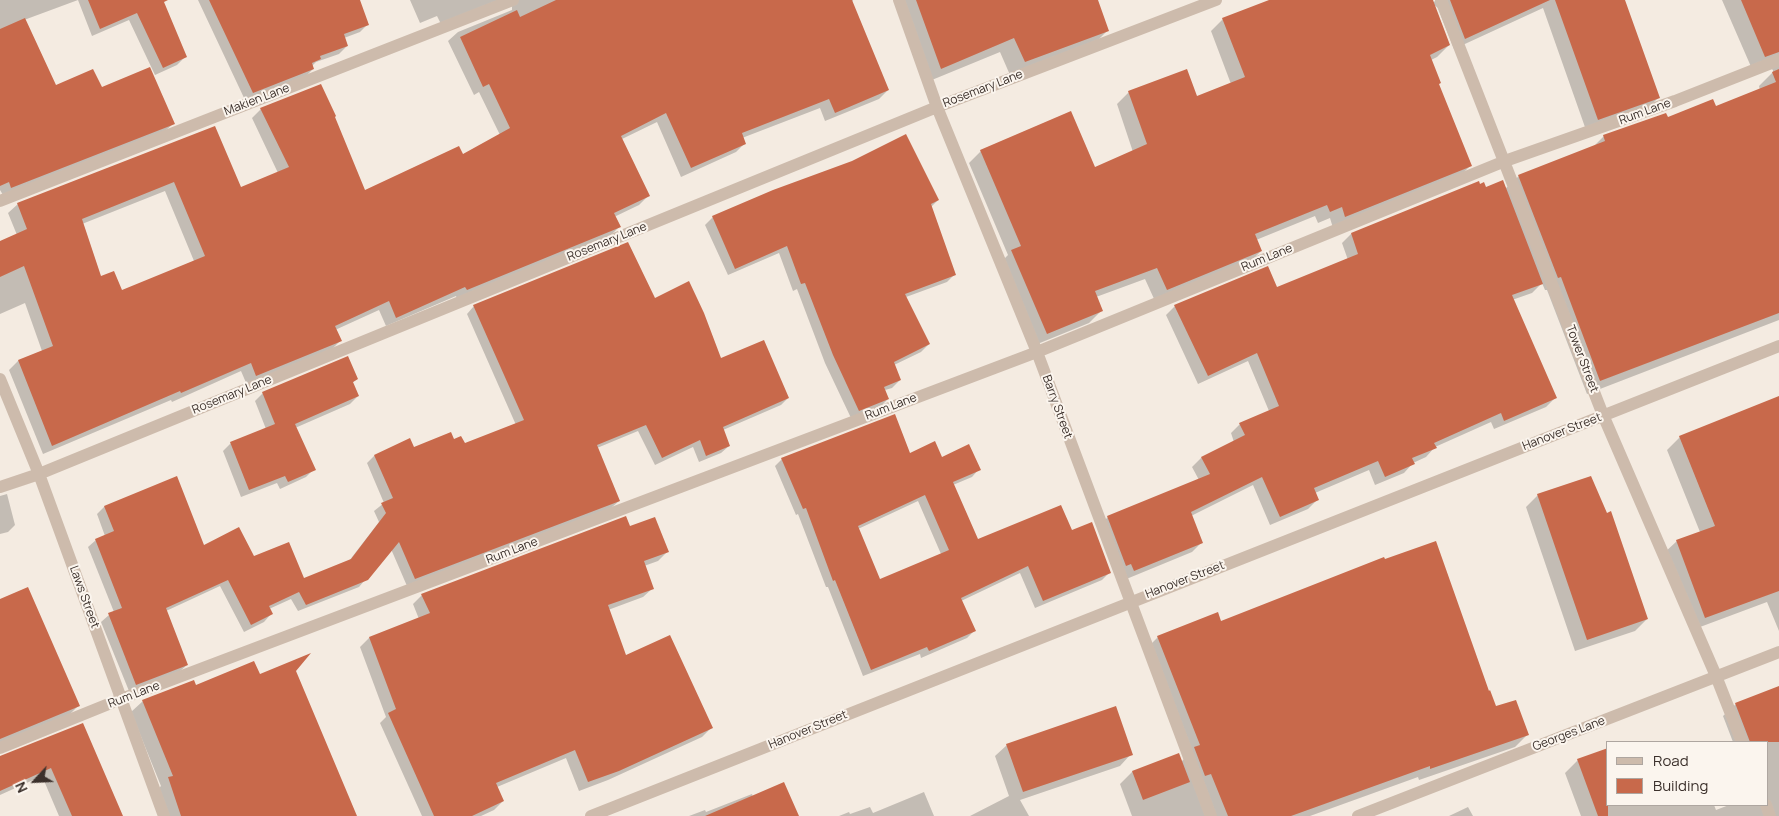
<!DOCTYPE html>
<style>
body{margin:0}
#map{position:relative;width:1779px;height:816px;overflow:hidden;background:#f4ebe1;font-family:Manrope,sans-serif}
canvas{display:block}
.legend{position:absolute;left:1606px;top:741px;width:162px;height:65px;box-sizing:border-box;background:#fbf5ee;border:1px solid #aea6a0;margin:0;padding:6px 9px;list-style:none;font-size:15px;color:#3b302b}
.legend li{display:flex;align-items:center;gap:10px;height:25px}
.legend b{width:25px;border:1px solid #aea6a0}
.north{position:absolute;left:10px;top:756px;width:50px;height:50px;-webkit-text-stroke:4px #fbf5ee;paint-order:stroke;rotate:245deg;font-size:14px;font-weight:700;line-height:20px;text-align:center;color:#3b302b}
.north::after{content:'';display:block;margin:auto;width:18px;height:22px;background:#3b302b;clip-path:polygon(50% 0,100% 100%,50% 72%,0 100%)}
</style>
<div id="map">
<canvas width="1779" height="816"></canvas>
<ul class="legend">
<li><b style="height:6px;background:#cdbbac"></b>Road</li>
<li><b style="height:14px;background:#c8694b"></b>Building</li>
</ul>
<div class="north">N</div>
</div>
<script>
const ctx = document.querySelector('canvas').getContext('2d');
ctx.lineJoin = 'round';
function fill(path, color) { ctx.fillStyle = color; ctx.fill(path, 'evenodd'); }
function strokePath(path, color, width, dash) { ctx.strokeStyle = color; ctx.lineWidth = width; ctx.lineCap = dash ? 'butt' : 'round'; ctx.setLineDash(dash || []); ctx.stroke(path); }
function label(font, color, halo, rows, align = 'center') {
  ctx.font = font + ' Manrope,sans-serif'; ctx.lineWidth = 4; ctx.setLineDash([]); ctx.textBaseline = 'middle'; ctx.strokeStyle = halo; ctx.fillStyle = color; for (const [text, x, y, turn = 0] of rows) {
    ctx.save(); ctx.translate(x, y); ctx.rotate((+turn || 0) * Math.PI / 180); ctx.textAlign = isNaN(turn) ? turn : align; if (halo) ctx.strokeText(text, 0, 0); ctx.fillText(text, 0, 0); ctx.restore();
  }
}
fill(new Path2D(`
 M0,0H161L185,57L177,65L155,75L129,20L92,36L78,0L24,20L56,87L101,89L173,124L165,131L3,195L0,190Z
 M198,0H359L368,24L360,32L344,38L347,46L339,54L316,62L312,66L313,69L305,77L245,100Z
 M410,0H853L852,2L888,90L879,99L825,121L820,108L742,138L745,143L736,152L681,177L657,122L622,139L648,196L639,205L614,217L619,227L610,236L457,299L456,296L386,326L379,310L335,330L340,341L331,350L247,385L241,371L172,402L171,400L43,454L9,370L18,361L42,351L25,303L0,314V242L17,235L8,213L18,204L214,128L240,189L278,173L252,118L261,109L334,117L364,192L462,156L500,135L479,92L474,95L448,41L458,32L512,10V6L441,24L437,16L420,23ZM165,191L194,261L121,292L100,278L82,224Z
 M897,0H1096L1108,30L1093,45L1010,75L1000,52L927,82Z
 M1272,0H1433L1432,4L1436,0H1624L1659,97L1648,108L1586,130L1543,8L1454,49L1438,8L1433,4L1449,45L1437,57L1431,60L1438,85L1471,165L1459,177L1333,228L1330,218L1318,223L1315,216L1256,240L1261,251L1249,263L1155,301L1145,279L1096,297L1101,311L1089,323L1035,345L1000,263L1008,255L969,163L981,151L1094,169L1133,152L1117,104L1129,92L1196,97L1231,84L1211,31L1223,19Z
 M1722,0H1779V320L1587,394L1547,290H1545L1542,283L1532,293L1512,300L1555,398L1546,407L1494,429L1491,422L1435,447L1426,457L1413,463L1404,473L1375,485L1369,470L1315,493L1318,499L1308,509L1270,525L1253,485L1191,516L1202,542L1192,552L1124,580L1099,526L1108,517L1199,480L1192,467L1201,458L1234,442L1231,433L1240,424L1269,411L1248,361L1198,384L1166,315L1175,306L1276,288L1348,260L1342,243L1351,234L1479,186L1485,188L1505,189L1519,176L1593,147L1604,136L1667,119L1715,108L1760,90L1759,86L1773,72V70L1766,65L1752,69Z
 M938,200L931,207L955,274L947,282L906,297L929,344L921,352L894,365L900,380L892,388L885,390L888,399L880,407L851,418L825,363L797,289L793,291L779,253L728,275L705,225L713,217Z
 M654,300L721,360L788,398L781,405L723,430L729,446L721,453L699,462L693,447L655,465L638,431L597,448L619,501L611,508L407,586L391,549L359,587L298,611L291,599L269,609L271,614L264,622L244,632L220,586L166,611L187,665L179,672L129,691L101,622L109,615L114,612L88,547L96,540L105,536L97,514L104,507L176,478L203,546L253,558L303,580L349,561L379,522L374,511L384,503L367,463L374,456L453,440L464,445L516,425L467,314L474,306Z
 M357,379L352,383L358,396L350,404L295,428L314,469L306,477L280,489L277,483L241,497L223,451L231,443L266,429L255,401L263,393Z
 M1779,397V631L1767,602L1692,630L1664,553L1677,541L1700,532L1667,450L1680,437Z
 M909,454L942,459L979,469L972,477L953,485L977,541L1071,532L1110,572L1102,580L1035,608L1020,573L961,601L974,631L967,638L921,658L920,654L863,676L828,587H826L798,514L796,515L775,466L782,459ZM918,501L941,554L879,581L858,529Z
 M7,494L15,525L8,532L0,534V496Z
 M1538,495L1647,619L1635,631L1575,651L1526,507Z
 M630,528L667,552L658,561L644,566L653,588L643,597L608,610L626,657L711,728L702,737L608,780L579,791L566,758L497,787L503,801L494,810L481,816H422L380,723L386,717L360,647L369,638L419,619L413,604L422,595Z
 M0,601L78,706L69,715L0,744Z
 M1221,622L1488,692L1495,708L1527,735L1515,747L1419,780L1418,777L1310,816H1132L1120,784L1132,772L1178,755L1181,762L1188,755L1146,649L1158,637Z
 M295,671L355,816H166L157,790L161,786L131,712L143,701L196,687Z
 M1779,688V816H1581L1565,773L1578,760L1608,805H1714L1716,810L1729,805H1768V742H1733L1723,716L1736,704Z
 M83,725L121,816H59L42,776L0,795V757Z
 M1007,745L1131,754L1120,766L1020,800L1029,816H970L1009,796L995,756Z
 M924,792L934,816H839L849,812L850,814L870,807L873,813Z
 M752,794L753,797L798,816H689L705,810L706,812Z
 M1468,807L1473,816H1449Z`), '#0003');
fill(new Path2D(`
 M88,0H168L164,2L187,57L163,68L137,13L100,29Z
 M209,0H360L369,25L344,34L348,46L320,56L321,59L312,63L314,69L253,93Z
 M556,0H852L889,90L835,113L829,99L742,133L746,144L691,168L666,113L621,136L650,196L614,213L621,227L467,290L465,287L396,318L389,301L335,326L342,341L256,376L251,363L181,393L180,391L52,446L18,360L53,346L24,266L0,277V241L27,229L17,203L215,126L241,187L289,167L260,108L321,84L336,116L335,117L365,190L459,146L463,154L510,128L489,84L483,87L460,37L517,10L520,17ZM174,182L205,256L122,290L114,271L101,276L82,219Z
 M916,0H1098L1109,31L1025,62L1014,38L941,69Z
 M1269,0H1433L1450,45L1430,55L1441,83L1439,84L1472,166L1345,217L1342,207L1330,212L1327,205L1255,234L1262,251L1167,290L1157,268L1095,291L1103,311L1047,334L1011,250L1021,246L980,150L1071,111L1095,167L1147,144L1128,91L1187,69L1197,96L1245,77L1222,18Z
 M1450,0H1550L1465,39Z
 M1555,0H1625L1660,98L1598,120Z
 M1741,0H1779V52L1765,57Z
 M25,18L56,85L93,69L102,87L150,67L175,124L11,188L9,182L0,186V29Z
 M1779,69V313L1600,381L1561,277L1558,278L1518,175L1605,141L1603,135L1666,113L1668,117L1713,99L1716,106L1776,82L1772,72Z
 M906,134L939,200L931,204L956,275L905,294L930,344L894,362L901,380L884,387L889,399L859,411L833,355L805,283L801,284L787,246L735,269L712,216L773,190L852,161Z
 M1503,180L1543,284L1512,295L1557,398L1504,421L1501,413L1434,443L1437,448L1412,458L1415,464L1385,477L1378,461L1314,488L1319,500L1280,517L1262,477L1191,512L1203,543L1134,571L1131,564L1126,566L1107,516L1210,474L1201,457L1245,435L1239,423L1279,406L1257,353L1208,376L1174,305L1268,266L1277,287L1358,254L1351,233L1479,181L1480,184L1484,182L1486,187Z
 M628,242L655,298L689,281L704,313L721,358L764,340L789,398L723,427L730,446L706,456L700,440L662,458L646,425L597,445L620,501L415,579L399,542L368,580L306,605L299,592L269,606L273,614L251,625L228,580L166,608L188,665L136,685L108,613L122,608L95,539L114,531L104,506L177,476L204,545L239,527L254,556L289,542L304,578L351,559L386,513L381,503L393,498L374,455L410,438L414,447L451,432L454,439L461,436L465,443L524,420L473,305Z
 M348,356L358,379L353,382L359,396L295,424L316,470L288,482L285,476L249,490L230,442L275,424L262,392Z
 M1779,396V591L1705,618L1676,540L1715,526L1679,436Z
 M895,414L910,453L935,441L942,457L969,444L981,470L953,482L978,539L1061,505L1072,530L1092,522L1111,573L1043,601L1028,566L961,598L976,631L929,651L927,647L871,670L835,580L833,581L806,508L803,509L781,458ZM925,495L949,550L880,579L858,526Z
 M1591,476L1607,513L1611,511L1648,619L1587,640L1537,494Z
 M626,516L630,526L655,517L669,552L644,561L654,589L608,605L626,655L670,635L713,728L619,771L588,782L575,750L496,783L504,801L472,816H434L388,713L396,709L369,637L430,613L421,594Z
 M1436,541L1489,691L1490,690L1496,706L1516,700L1529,735L1430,769V766L1291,816H1228L1211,774L1205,776L1194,747L1200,745L1157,636L1218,612L1221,621L1384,557L1385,559Z
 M28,587L80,706L0,739V599Z
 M311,653L296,671L357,816H181L168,777L173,776L142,700L194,680L196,685L254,661L260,674Z
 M1779,686V742H1750L1735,703Z
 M1116,706L1133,755L1023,792L1006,744Z
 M83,723L123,816H72L51,768L0,791V756Z
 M1608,748V816H1598L1577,759Z
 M1179,753L1190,782L1143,800L1132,771Z
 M784,782L799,816H705Z`), '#c8694b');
strokePath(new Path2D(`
 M899,0L937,107L1037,352L1211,816
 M1441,0L1603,415L1716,676L1742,742
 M0,201L513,0
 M0,379L39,474L164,816
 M0,487L39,474L937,107L1216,0
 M0,748L121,699L1037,352L1505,161L1675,101L1779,60
 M1766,805L1770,816
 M591,816L1779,346
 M1358,816L1779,652`), '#cdbbac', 12);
label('12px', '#3b302b', '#fbf5ee', [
 ["Rosemary Lane",983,89,-21],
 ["Makien Lane",257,100,-21],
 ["Rum Lane",1645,112,-20],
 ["Rosemary Lane",607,242,-22],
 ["Rum Lane",1267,258,-22],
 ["Tower Street",1582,359,69],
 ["Rosemary Lane",232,395,-22],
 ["Rum Lane",891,407,-21],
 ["Barry Street",1057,407,70],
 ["Hanover Street",1562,432,-21],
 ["Rum Lane",512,551,-21],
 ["Hanover Street",1185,580,-21],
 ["Laws Street",84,597,70],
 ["Rum Lane",134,695,-21],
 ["Hanover Street",808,730,-22],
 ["Georges Lane",1569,734,-21]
]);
</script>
